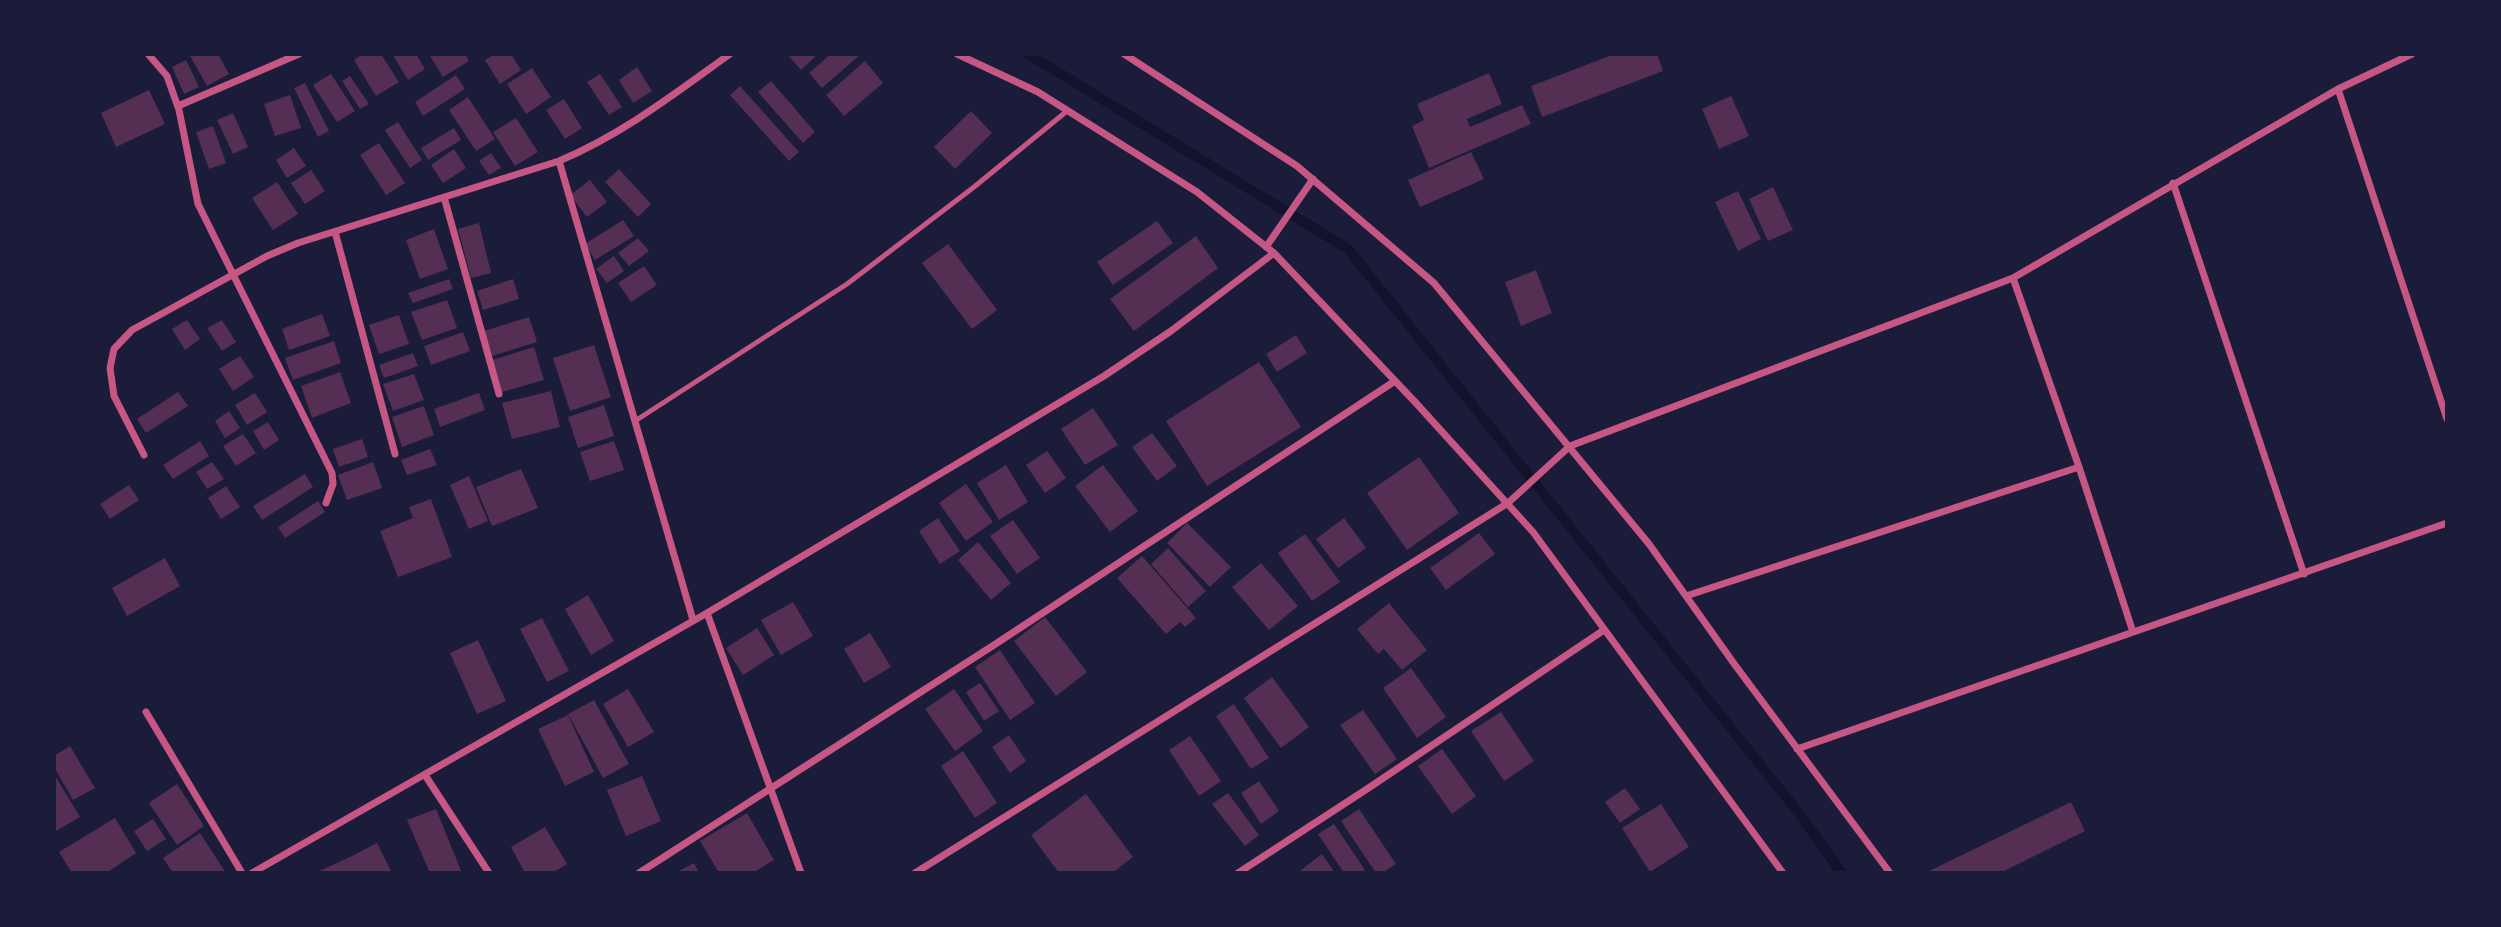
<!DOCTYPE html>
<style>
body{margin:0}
#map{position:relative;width:2501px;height:927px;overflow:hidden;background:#1b1b3a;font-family:Poppins,sans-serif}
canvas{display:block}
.frame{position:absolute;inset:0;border:56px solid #1b1b3a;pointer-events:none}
</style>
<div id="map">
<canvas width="2501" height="927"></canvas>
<div class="frame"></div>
</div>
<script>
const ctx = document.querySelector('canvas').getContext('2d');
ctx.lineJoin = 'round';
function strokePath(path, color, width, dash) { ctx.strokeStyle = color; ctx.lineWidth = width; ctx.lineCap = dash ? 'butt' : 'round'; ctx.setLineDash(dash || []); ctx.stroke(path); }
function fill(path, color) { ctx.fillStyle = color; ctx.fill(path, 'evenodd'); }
strokePath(new Path2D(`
 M1028,54L1348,249L1798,812L1842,873`), '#12122b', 10);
fill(new Path2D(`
 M189,54H218L229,74L207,86Z
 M363,54H381L399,82L376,96L354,60Z
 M395,54H416L425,69L408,80L393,55Z
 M429,54H465L469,61L443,77Z
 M495,54H511L521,70L500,84L485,60Z
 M787,54H818L801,70Z
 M831,54H861L822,88L809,73Z
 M1615,54H1657L1663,71L1542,117L1531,86Z
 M186,60L199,87L184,94L172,67Z
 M865,61L883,83L844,116L826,95Z
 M637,67L652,91L633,103L619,80Z
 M532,68L551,97L526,114L507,84Z
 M1489,73L1502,104L1467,119L1470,127L1522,105L1531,124L1429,168L1412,126L1424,120L1417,104Z
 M331,74L355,111L337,122L313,85Z
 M600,74L622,107L609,115L587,82Z
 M456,75L465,89L423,116L415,102Z
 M350,76L369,104L360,109L342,81Z
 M771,81L815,132L803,143L758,92Z
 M305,83L329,131L318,137L294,88Z
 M740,86L799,152L789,161L730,95Z
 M149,90L165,124L116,147L101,113Z
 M290,95L301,128L275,136L264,104Z
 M1731,96L1749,136L1719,149L1702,109Z
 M468,97L495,139L476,151L449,110Z
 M564,99L582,128L565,139L546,110Z
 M971,111L992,133L955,169L934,147Z
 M233,113L248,147L233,154L217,120Z
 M516,118L538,152L515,166L493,132Z
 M398,122L422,160L410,168L385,130Z
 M213,126L226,163L209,169L196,132Z
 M454,128L461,140L428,160L421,148Z
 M379,143L405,183L386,195L360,155Z
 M294,148L306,166L287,178L276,160Z
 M454,149L466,168L443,183L431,165Z
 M1471,152L1484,179L1420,207L1408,180Z
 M491,153L501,168L489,175L479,161Z
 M619,169L651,204L638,217L605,182Z
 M311,170L325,191L305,204L291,183Z
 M590,180L607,202L587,217L570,195Z
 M277,182L298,214L273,230L252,198Z
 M1773,187L1793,230L1768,241L1749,199Z
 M1738,191L1761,239L1738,251L1715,202Z
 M623,220L634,236L595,260L585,244Z
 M1157,221L1173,243L1113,285L1097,262Z
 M479,223L491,273L471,278L458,229Z
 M434,229L448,269L420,279L406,240Z
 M1196,236L1218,268L1134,331L1110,299Z
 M638,238L649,251L629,266L618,253Z
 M948,244L997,310L972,329L922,263Z
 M614,256L624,271L607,283L596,269Z
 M644,266L657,285L631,302L618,283Z
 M1536,270L1552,313L1521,326L1505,282Z
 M449,279L453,289L413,303L408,293Z
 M513,279L519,299L483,310L477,291Z
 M447,300L457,328L422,340L411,312Z
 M322,314L330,336L289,350L282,329Z
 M399,315L409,344L379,354L369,325Z
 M529,317L537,342L492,356L484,331Z
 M187,320L200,339L185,350L172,329Z
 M222,320L236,342L222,351L207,328Z
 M463,332L470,351L431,365L424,346Z
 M1296,335L1307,353L1277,372L1266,354Z
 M334,341L341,363L293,380L285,358Z
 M594,345L611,397L570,411L553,358Z
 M534,347L544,380L502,392L492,360Z
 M413,353L418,366L384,378L379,365Z
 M240,356L254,377L233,391L219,369Z
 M1259,362L1301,427L1207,486L1166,421Z
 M340,372L351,403L312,418L301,386Z
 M414,374L424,400L393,411L383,384Z
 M551,391L560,427L512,439L502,403Z
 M178,392L188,406L146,433L137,419Z
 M255,393L267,412L247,425L235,405Z
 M479,393L485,410L440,427L434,409Z
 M604,405L614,436L578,448L568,417Z
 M424,406L434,435L402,447L392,417Z
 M1093,408L1118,445L1085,465L1061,429Z
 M229,411L240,428L225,438L215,421Z
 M268,422L279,440L264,450L253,431Z
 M1152,433L1177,466L1157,481L1132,447Z
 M243,434L256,453L236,466L223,446Z
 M362,439L368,457L339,467L333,449Z
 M200,441L209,456L173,479L163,465Z
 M614,441L624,470L590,481L580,452Z
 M430,449L437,465L407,475L401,460Z
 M1047,451L1066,478L1045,493L1026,465Z
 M1419,457L1459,513L1407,550L1367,493Z
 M212,462L224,479L207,489L196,472Z
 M373,462L382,488L347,500L338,475Z
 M1006,465L1028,502L999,520L977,483Z
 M1103,465L1138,511L1110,532L1075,486Z
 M521,469L538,508L492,526L476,487Z
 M305,474L313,487L262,520L253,506Z
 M469,476L488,521L469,529L450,485Z
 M966,484L993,522L966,541L939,503Z
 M129,485L139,500L110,519L100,504Z
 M226,486L240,507L221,519L208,498Z
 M431,499L452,557L398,577L380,531L413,518L409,507Z
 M318,501L325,512L285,538L278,527Z
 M938,518L960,551L940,564L919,531Z
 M1344,518L1366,548L1338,568L1316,539Z
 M1013,520L1040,558L1017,574L990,536Z
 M1187,523L1231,567L1210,587L1167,543Z
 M1479,533L1495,554L1446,590L1430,568Z
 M1305,534L1340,582L1312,601L1278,553Z
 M978,542L1011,583L991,600L958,560Z
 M1168,548L1206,591L1188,607L1151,564Z
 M1142,556L1196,618L1185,627L1180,622L1166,634L1117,578Z
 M165,558L180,586L127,616L112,588Z
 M1261,563L1298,606L1269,630L1232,587Z
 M588,595L614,641L591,655L565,609Z
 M793,602L813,636L781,655L761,620Z
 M1389,603L1427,650L1402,670L1384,649L1378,654L1357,629Z
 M1045,617L1087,672L1056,696L1014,641Z
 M542,618L569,671L547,682L520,629Z
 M757,628L774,655L743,675L726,648Z
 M870,633L891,667L864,683L844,649Z
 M478,640L506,701L477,714L450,653Z
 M1000,650L1035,703L1010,720L975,667Z
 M1411,668L1446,717L1417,738L1383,688Z
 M1272,677L1309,727L1281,748L1244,698Z
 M980,683L999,711L984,721L966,692Z
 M628,689L654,732L628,747L603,704Z
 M954,689L983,731L955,751L925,709Z
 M594,700L629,764L603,778L568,714Z
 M1234,704L1269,758L1251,769L1216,716Z
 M1363,710L1397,759L1375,774L1340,725Z
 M1501,712L1534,761L1504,781L1471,731Z
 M568,715L594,772L565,786L538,729Z
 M1009,735L1026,761L1010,773L992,747Z
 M1190,736L1221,781L1199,796L1169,750Z
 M70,746L95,788L73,800L54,767V756Z
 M1442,749L1476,796L1452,814L1418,766Z
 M963,751L997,803L975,818L941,766Z
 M54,774L80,817L54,832Z
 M642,776L661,821L626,836L607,790Z
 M1259,781L1279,811L1261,824L1241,793Z
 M177,784L204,826L177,845L149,803Z
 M1625,788L1640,809L1620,823L1605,802Z
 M1228,793L1259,835L1245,846L1212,804Z
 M1086,794L1133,857L1112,873H1059L1031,835Z
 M2071,802L2085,831L2000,873H1925Z
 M1661,804L1689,847L1650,872L1622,828Z
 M436,809L462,873H430L407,820Z
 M1359,809L1396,864L1382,873H1376L1341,821Z
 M747,813L774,860L753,873H719L700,841Z
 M115,818L136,853L106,873H72L59,852Z
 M153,819L166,839L147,851L134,831Z
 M1334,824L1365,870L1360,873H1344L1318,834Z
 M545,827L567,864L552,873H525L511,847Z
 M200,833L226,873H173L163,858Z
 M377,843L392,873H315L350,857Z
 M1322,854L1335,873H1297Z
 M694,863L699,873H675Z`), '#542f53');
strokePath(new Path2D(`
 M635,421L847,284L974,187L1067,111`), '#c65784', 5);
strokePath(new Path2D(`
 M148,54L167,76L179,110L198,204L332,473L333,484L326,503
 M957,54L1038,92L1197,192L1274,253L1416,403L1533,532L1783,873
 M1124,54L1297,166L1434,283L1649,544L1735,665L1890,873
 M2338,89L2447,419
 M178,106L299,54
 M559,161L693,620
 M2173,183L2304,574
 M444,197L499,394
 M335,232L395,454
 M1266,247L1313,179
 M2013,278L2079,467L2133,632
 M144,455L114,396L110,368L114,349L132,330L267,256L298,243L559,161C623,134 674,94 730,54
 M1686,596L2079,467
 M707,613L801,873
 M146,712L242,873
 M1797,749L2447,523
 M425,775L489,873
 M252,873L707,613L1104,376L1171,331L1274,253
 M639,873L994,645L1395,381
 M915,873L1508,503L1570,446L2013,278L2338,89L2412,54
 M1238,873L1367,789L1604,630`), '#c65784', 7);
</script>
